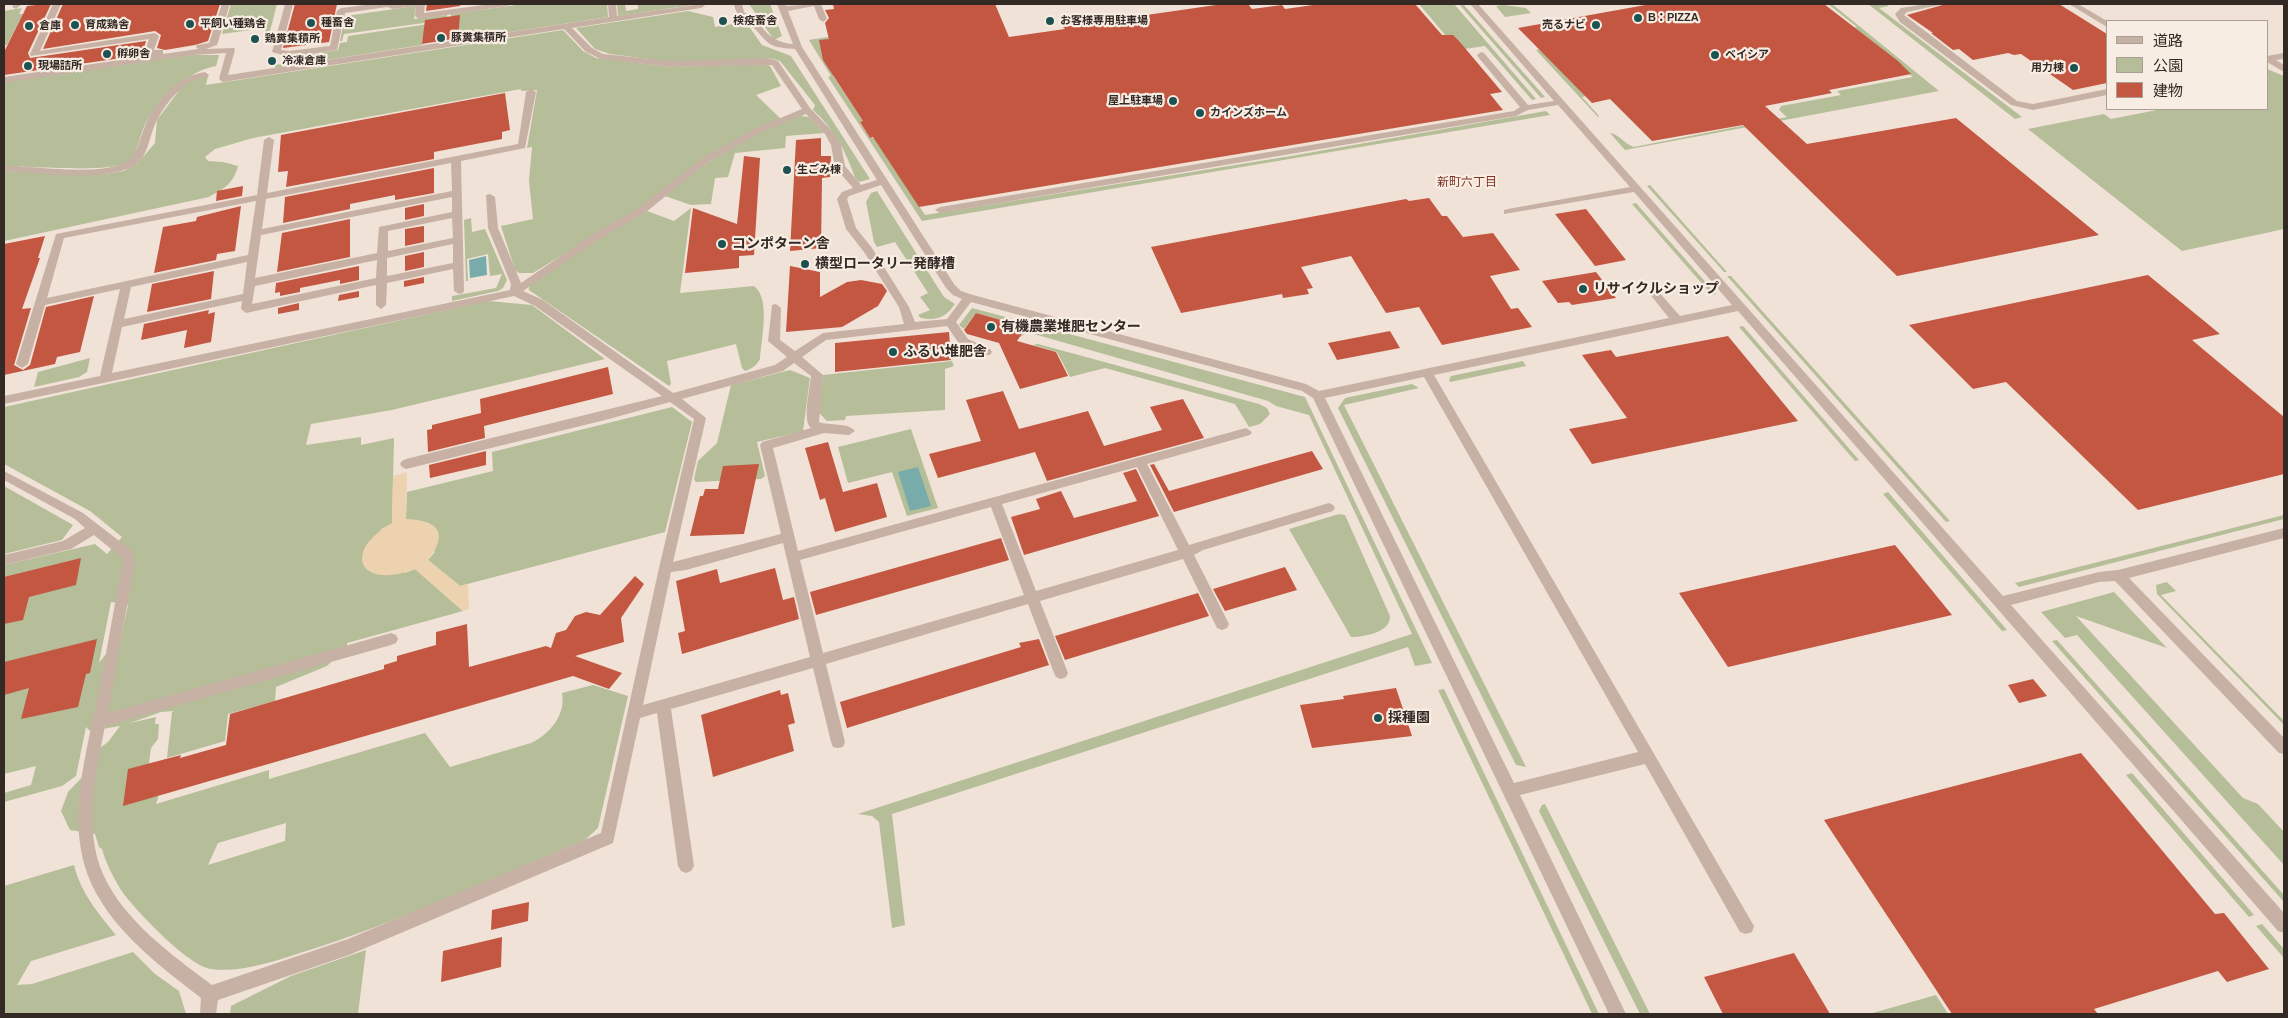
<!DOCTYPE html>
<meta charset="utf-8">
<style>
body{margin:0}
#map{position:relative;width:2288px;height:1018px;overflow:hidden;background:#f0e2d7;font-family:Helvetica,"Noto Sans JP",sans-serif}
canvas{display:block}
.frame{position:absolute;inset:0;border:5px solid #332925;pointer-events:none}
.legend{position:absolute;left:2106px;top:20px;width:162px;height:90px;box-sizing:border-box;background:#f8ede3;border:1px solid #a99f97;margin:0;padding:6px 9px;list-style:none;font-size:15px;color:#332925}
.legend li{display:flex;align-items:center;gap:10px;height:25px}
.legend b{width:25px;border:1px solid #a99f97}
</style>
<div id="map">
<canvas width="2288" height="1018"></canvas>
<div class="frame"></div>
<ul class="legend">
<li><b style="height:6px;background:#c7b1a4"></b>道路</li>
<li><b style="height:14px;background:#b5be98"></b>公園</li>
<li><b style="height:14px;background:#c35742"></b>建物</li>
</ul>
</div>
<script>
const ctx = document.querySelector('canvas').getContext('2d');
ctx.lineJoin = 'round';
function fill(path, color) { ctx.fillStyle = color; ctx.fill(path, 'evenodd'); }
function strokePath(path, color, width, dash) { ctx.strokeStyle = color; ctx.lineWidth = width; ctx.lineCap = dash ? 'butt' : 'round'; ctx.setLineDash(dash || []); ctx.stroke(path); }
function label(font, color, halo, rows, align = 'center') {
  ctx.font = font + ' Helvetica,"Noto Sans JP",sans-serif'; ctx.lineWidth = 4.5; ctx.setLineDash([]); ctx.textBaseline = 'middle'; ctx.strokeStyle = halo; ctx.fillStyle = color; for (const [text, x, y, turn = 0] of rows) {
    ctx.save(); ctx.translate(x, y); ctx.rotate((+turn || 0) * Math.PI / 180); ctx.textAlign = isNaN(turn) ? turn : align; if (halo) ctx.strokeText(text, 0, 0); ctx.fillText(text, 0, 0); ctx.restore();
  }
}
fill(new Path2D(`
 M231,4H277L268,39L263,40L266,28L222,34Z
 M523,4H607L608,17L458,40L459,31L451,32V14Z
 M617,4H625L626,11L638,9V4H700L618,16Z
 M749,4H770L782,36L774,40Z
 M1419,4H1454L1536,99L1532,100L1485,46L1458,50Z
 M1459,4H1463L1545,97L1541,98Z
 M1828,4H1832L1939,91L1625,150L1610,133C1619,134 1624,144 1634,147L1787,117L1779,110L1781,106L1841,95L1837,91L1913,77L1851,28L1857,27Z
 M1868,4H1889L1888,6L1879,8L2022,117L2015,119Z
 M1503,5L1526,8L1531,13L1505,17L1496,6Z
 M416,6L414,19L447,15L446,27L438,21L344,34L342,41H340L345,16Z
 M22,8L19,14H23L7,45H4V11Z
 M688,11L713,17L715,27L733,24L748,25L762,45L791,56L870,179L859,182L855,178C846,151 834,129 813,110L815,105L780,61L769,58L715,62L664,61L610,54L595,49L576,28Z
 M435,23L423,36L422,45L275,68V65L294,62L299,56L338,50L340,43L347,42L348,36Z
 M563,30L583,51L596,58L671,67L767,64L770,66L781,86L756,95L781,119L745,135L709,155L639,208L533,273H519L515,270L501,226L533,219L529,181L532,147L527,148L537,90L521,91V89L253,138L215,149L205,157L208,161L223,162L238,166C233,184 225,188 209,197L4,241V171L105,174L124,171L137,164L155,143L157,120L181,88L192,80L208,76L206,85Z
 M840,35L833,76L863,121L860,123L870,138H874L925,215L1291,156L1546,111L1550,115L922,221L828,77L831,76L809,40Z
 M1541,49L1586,96L1582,97L1599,116L1598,117L1536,50Z
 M192,55H219L216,66C187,71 154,102 143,129C139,140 137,156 126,163C108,173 28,166 4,166V82Z
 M2267,69L2284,76V229L2182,251L2028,129L2104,114L2111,119L2162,109H2267V79L2269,78L2267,76Z
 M799,116L809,117L824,133L786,136L785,148L735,153L728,177L715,178L711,204L691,205L665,196L696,170L749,137Z
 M1650,185L1727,272H1724L1647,186Z
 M877,191L940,291L944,297L955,304C946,317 937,321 921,318L918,315L930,310L920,297L928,293L895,242L877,247L874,242L866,202L871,193Z
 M1636,203L1716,294L1712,295L1632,204Z
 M691,208L680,293L754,286C771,299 761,339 760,359C756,366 753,368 745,371L742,368L736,344L667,361L671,384L669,386L529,290V286L585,247L647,211L674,221Z
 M471,218L472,232L485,229L507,280L503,288L498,291L452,301V296L496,288L502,274L490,276L488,254L467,259L468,281H466L464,220Z
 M1727,276H1731L1950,521L1946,522Z
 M488,301L532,305L605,359L392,410L311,424L306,445L361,437V445L394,438L392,524L381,529L405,573L415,569L463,611L347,643V647L327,666L276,687L275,701L228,714L225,741L167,758L172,712L174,711L161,712L130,723L156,717L155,724H159L158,739L151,748L149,763L156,776L158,798L156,804L269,770V779L425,733L450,767L531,743C550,734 566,715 562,693L593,685L628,696L598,828L585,840C491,879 397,923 300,953C272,962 240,973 211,969C188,966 134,909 121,890C113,877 106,863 102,849L99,847L95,834L70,830L61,811L68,792L85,774L88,757L108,742L120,726L90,731L86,727L76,776L62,786L4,802V793L31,785L36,766L4,774V565L95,544L107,554L122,537L90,511L4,464V407ZM111,602L128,605L122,633L99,663ZM286,823L285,841L208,865L218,843Z
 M972,308L1305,397L1432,663L1415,666L1408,647L892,814L905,925L892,928L879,822L872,816L858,814L1412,634L1309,415L1276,406L1268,401L1027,332L1015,341L1005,342L1017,324L976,313L964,329L959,325Z
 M1743,326L1750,334L1859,460L1855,461L1739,327Z
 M1038,344L1259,404L1267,408L1270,414L1260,424L1249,427L1235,404L1105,368L1070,377L1057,352L1033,345Z
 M90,358L87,372L79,377L34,387L38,372Z
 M952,361L954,366L945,369V410L846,416L845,420L827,421L819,413L823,375Z
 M1523,361L1526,366L1450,382L1449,380L1451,376Z
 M790,370L810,378L803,431L757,442L765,476L761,479L696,482L694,479L698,461L717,443L731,385Z
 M1412,384L1419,388L1344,405L1526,767L1516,765L1338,408L1345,398Z
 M672,407L692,422L665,532L460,586L428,560L435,552L406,520L407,492L493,471L492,452Z
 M911,429L938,508L907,516L892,472L848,483L838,447Z
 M4,486L73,525L62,540L4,554Z
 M1888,492L2007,630L2002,631L1883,494Z
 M1339,514L1345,515L1390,616C1391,632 1365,637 1351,637L1289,529Z
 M2284,515V519L2019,587L2015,583Z
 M2167,582L2176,591L2161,595L2284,721V725L2157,594L2156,585Z
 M2114,592L2167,648L2076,616L2243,798L2258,804L2284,832V865L2077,635L2065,638L2041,612Z
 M2057,640L2284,895V902L2052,641Z
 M1444,689L1599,1014H1592L1438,690Z
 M2132,773L2254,915L2249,917L2126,775Z
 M1545,804L1650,1014H1640L1539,811L1542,805Z
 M74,865C81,893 98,913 116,935L31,961L17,985L32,984L133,952L155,974L179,991L186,1014H4V886Z
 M2262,924L2284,949V958L2256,926Z
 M366,950L358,1014H230L231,1006L291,976Z
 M1936,995L1948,1014H1869Z`), '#b5be98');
fill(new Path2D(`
 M407,472L406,519C437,520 450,532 428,560L460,586L468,584L469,609L463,611L415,569C361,590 340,553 392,523L393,476Z`), '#ecd2ae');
fill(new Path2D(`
 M486,256L487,275L470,278L469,260Z
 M918,467L931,506L910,511L898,472Z`), '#77acaa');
fill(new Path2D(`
 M45,4H51L28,53L30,58L146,41L142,55L4,75V52L27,6Z
 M63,4H220L208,41L195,45L165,50L157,48L161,35L155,31L43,49Z
 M295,4H337L329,42L283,48Z
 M427,4H461L460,6L426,11Z
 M833,4H995L1009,37L1065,29L1063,27L1223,4H1248L1252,9L1282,5L1285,9L1320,4H1415L1442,35H1453L1459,41L1502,92L1490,94L1503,110L919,207L873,137L870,138L860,122L863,121L823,60L819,40L829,39L825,23L829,18L825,10L834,9Z
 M1651,4H1824L1898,61L1911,74L1829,90L1832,93L1765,106L1807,144L1956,118L2099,235L1897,276L1743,125L1652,141L1610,99L1592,103L1518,28Z
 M1946,4H2059L2107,34V83L2073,90L2021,54L2014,55L2008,53L1973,60L1959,49L1953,50L1931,33H1933L1907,15Z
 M460,15L458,38L422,44L425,20Z
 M505,93L510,130L502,132V139L434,152V159L286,187L288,171L278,172L281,135Z
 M821,138V156H831L830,177L822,178L821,248L790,251L796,140Z
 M744,156L760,158L754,255L739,256V268L685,273L693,208L737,224Z
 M434,168V193L395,200V195L350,204V209L283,223L285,197Z
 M243,186L242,196L216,201L217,191Z
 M1429,198L1442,216H1447L1463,237L1493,233L1520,270L1490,276L1511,309L1518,308L1532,327L1442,345L1419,307L1386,313L1351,256L1301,267L1313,288L1307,289L1309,294L1283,298L1282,294L1181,313L1151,247L1406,199L1409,201Z
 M424,204V216L405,220V208Z
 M241,206L235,251L217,254L216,260L154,273L163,227L196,221L197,217Z
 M1586,209L1626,260L1595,266L1555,214Z
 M350,219V257L277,272L282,233Z
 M424,226V242L405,246V229Z
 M45,236L38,258H40L22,309L31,308L14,365L23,370L30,365L46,307L94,296L80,352L57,357L55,364L4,375V244Z
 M424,252V267L405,271V256Z
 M359,266V280L340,284V280L300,288V292L280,296V292L275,293L276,283Z
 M790,266L820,272V297L847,282L861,280L882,284L887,291L878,306L842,327L786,332Z
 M214,271L211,299L147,312L152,284Z
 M1596,272L1616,298L1572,305L1569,302L1558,303L1542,281Z
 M2148,275L2220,334L2192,340L2284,417V474L2138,510L2006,382L1973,389L1909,325Z
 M424,277V283L404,287V281Z
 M359,291V297L338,301L339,295Z
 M299,303V310L278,314V308Z
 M209,310L208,314L215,312L211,342L184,348L187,330L141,340L144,324Z
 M976,313L1026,327L1017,341L1056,352L1068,376L1020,389L999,343L967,334L964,330Z
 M1390,331L1400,348L1337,360L1328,343Z
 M949,332L951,360L835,372V343Z
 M1728,336L1798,421L1592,464L1569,429L1627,418L1582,355L1611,350L1616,357Z
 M608,367L613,394L484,426L485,438L428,452L427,430L432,429V425L481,413L480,399Z
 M1003,391L1019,429L1088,411L1104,446L1162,430L1150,407L1183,399L1204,438L1047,481L1035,452L938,478L929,454L981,441L966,400Z
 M828,442L843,492L877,483L887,517L835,532L825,498L820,500L805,448Z
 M486,451V465L430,478L429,465Z
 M1312,451L1323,469L1174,512L1150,465L1154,464L1169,491Z
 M759,464L744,534L690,536L700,496H703L705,489H718L723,466Z
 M1136,469L1159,516L1024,555L1011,517L1040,509L1036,499L1061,491L1074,518L1137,501L1123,473Z
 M1001,538L1009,560L816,615L810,592Z
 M1895,545L1952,615L1728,667L1679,593Z
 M81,558L76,585L29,597L23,620L4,624V577Z
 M1285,567L1297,590L1225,611L1213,589Z
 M775,568L783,600L794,597L799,619L682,654L678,633L685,631L676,581L717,569L720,583Z
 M635,576L644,584L621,618L624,642L575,656L622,673L609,689L573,676L123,806L128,769L181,755L180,758L226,745L230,714L384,669V665L397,661V656L436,645V632L467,624L469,667L546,646L551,648L556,633L566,630L575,616L586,612L600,615Z
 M1198,593L1209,616L1065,660L1055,636Z
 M97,639L90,673L86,674L78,707L21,719L29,688L4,695V662Z
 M1039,639L1049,665L847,728L840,702L1021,647L1019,643Z
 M2033,679L2047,696L2019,703L2008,685Z
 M1396,688L1412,736L1312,748L1300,705L1344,699L1343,696Z
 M780,690L781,695L788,693L795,723L788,725L794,751L713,777L701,715Z
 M2081,753L2215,914L2224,913L2269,969L2227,982L2218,971L2094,1009L2098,1014H1952L1824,820Z
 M529,902L528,921L491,930L492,910Z
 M502,937L501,967L441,982L443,951Z
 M1794,953L1830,1014H1723L1704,977Z`), '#c35742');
fill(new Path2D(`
 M14,4H22L16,9L12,7Z
 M53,4H61L40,51L155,33L159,36L154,50H163V54L198,49L196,47L197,45L209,43L222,4H230L217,45L206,49L234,48L235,50L228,75L609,17L608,4H616L617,16L702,4L705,6L701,8L572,28L592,48L603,54L671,61L768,58L778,61L810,108L834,133L841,145L845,166L861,185L877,180L795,49C764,47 770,43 750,24C741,15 737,18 734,4H742L744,12C765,24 765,42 793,44L777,4H785L786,6L821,4L827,19L823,22L819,19L814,6L788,11L802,47L954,284L961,291L973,295L1306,384L1319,391L1669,318L1649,293L1654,289L1658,291L1680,316L1732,305L1634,192L1504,214V210L1508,209L1630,187L1558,105L1528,110L1516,116L940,213L935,210L940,207L1514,111L1520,107L1478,57L1477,55L1481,52L1484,53L1528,105L1554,101L1470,4H1478L2003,596L2099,572L2118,570L2284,528V538L2129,578L2284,738V754L2279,753L2115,581L2099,582L2011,605L2284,913V933L2278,931L1738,311L1434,375L1754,926L1752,932L1746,934L1740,932L1645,764L1520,795L1626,1014H1609L1313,398L1302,391L971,302L956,322L968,339L990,349L992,352L990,355H982L960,345L947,326L826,340L802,357L823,375L819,422C829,426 848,422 855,431L849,435L824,433L773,448L798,551L1246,428L1252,432L1250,435L1147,464L1189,545L1329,503L1333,505L1335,508L1333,511L1203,550L1194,555L1229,624L1227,628L1222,630L1217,628L1183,559L1040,601L1068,673L1066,677L1061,679L1056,677L1054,673L1028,604L826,664L845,742L843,747L838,748L833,747L831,742L813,668L671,709L694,866L691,871L686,873L681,871L678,866L657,713L640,718L613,843L349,955L218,1000L216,1014H200L201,998C164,969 123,939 99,898C61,835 85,761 98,695C107,651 114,606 123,561L121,557L94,535L71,549L4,565V555L63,541L85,528L75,519L4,480V471L83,513L131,550L135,561L108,713L391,633L396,635L398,639L396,643L391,645L105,726C96,772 83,829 103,874C124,921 172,955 212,985L348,939L601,833L659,568L694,419L670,402L609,419L406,469L402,467L400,464L402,461L406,459L662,396L535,306L514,296L4,404V396L100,376L120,289L45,305L28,364L22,368L16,364L56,234L257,195L264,140L269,137L274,140L267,193L518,144L526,92L531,89L536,92L525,148L461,161L464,291L463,293L459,294L454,291L453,269L387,283L386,305L381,309L376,305V285L246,313L241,309L242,301L122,327L112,373L510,290L511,284L488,228L486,195L490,194L495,197L498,228L521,283L590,236L638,208L701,159L754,129L802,109L772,65L671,67L601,59L586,52L564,29L223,82L219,79L226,53L193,55L4,83V77L147,56L144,54L149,39L31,56L30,54ZM806,114L825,134L831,145L835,167L853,188L842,192L837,199L846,229L864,252L899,307L904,324L823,333L795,351L780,340L781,308L776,304L772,305L768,341L787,357L775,365L673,393L543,300L523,291L598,240L646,212L707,163L760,133ZM451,163L452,191L262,229L266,199ZM881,185L946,288L953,295L962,299L947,319L915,322L909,307L872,248L856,228L847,199L849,196ZM452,197V212L379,227L377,253L255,278L261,235ZM256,201L248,255L47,298L64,238ZM452,218L453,238L388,251V231ZM453,244V263L387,276V258ZM377,260L376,278L252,304L255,286ZM247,262L243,294L124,319L131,287ZM794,363L811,376C810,388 802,421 811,428L762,442L760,445L781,534L673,562L706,418L682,399L783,371ZM1424,377L1638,752L1514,783L1325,398ZM1137,467L1178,550L1036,591L1002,504ZM991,507L1024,595L823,653L800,560ZM783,543L810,657L643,705L671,572L686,570Z
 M285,4H293L281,50L289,51L330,46L337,11L341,8L373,4H425L424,13L491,4H511L507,6L419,19L415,16L416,6L393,9L387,7L345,13L337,50L289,57L272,52Z
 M1927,4H1944L1907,12L1904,15L2017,101L2033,104L2107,89V95L2033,110L2011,105L1900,22L1895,14L1901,8Z
 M2069,4H2078L2107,21V27Z
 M2284,53V59L2276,60L2284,65V72L2267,62V56Z
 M205,72L209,75L208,77C203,78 198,78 193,81C177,88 160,111 154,127C148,142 147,161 130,168C99,181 37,173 4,171V165C34,167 95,175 122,164C138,157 139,140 145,126C155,101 178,76 205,72Z`), '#c7b1a4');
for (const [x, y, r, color] of [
 [1638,18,5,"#1c5352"],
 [723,21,5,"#1c5352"],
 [1050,21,5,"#1c5352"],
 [311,23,5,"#1c5352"],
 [190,24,5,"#1c5352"],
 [75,25,5,"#1c5352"],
 [1596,25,5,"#1c5352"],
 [29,26,5,"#1c5352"],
 [441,38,5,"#1c5352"],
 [255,39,5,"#1c5352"],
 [107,54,5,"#1c5352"],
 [1715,55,5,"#1c5352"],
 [272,61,5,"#1c5352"],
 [28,66,5,"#1c5352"],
 [2074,68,5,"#1c5352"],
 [1173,101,5,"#1c5352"],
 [1200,113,5,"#1c5352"],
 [787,170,5,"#1c5352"],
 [722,244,5,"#1c5352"],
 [805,264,5,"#1c5352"],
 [1583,289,5,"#1c5352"],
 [991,327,5,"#1c5352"],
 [893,352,5,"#1c5352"],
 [1378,718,5,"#1c5352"]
]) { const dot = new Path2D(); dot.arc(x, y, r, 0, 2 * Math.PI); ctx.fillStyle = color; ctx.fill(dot); strokePath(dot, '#f8ede3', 2); }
label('bold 11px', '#332925', '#f8ede3', [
 ["B：PIZZA",1648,18],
 ["検疫畜舎",733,21],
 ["お客様専用駐車場",1060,21],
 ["種畜舎",321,23],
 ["平飼い種鶏舎",200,24],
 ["育成鶏舎",85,25],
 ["売るナビ",1586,25,"right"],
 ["倉庫",39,26],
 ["豚糞集積所",451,38],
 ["鶏糞集積所",265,39],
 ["孵卵舎",117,54],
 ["ベイシア",1725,55],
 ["冷凍倉庫",282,61],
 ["現場詰所",38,66],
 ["用力棟",2064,68,"right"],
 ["屋上駐車場",1163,101,"right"],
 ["カインズホーム",1210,113],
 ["生ごみ棟",797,170]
], 'left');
label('12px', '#803021', '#f8ede3', [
 ["新町六丁目",1467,183]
]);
label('bold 14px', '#332925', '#f8ede3', [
 ["コンポターン舎",732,244],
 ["横型ロータリー発酵槽",815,264],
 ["リサイクルショップ",1593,289],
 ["有機農業堆肥センター",1001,327],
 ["ふるい堆肥舎",903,352],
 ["採種園",1388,718]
], 'left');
</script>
